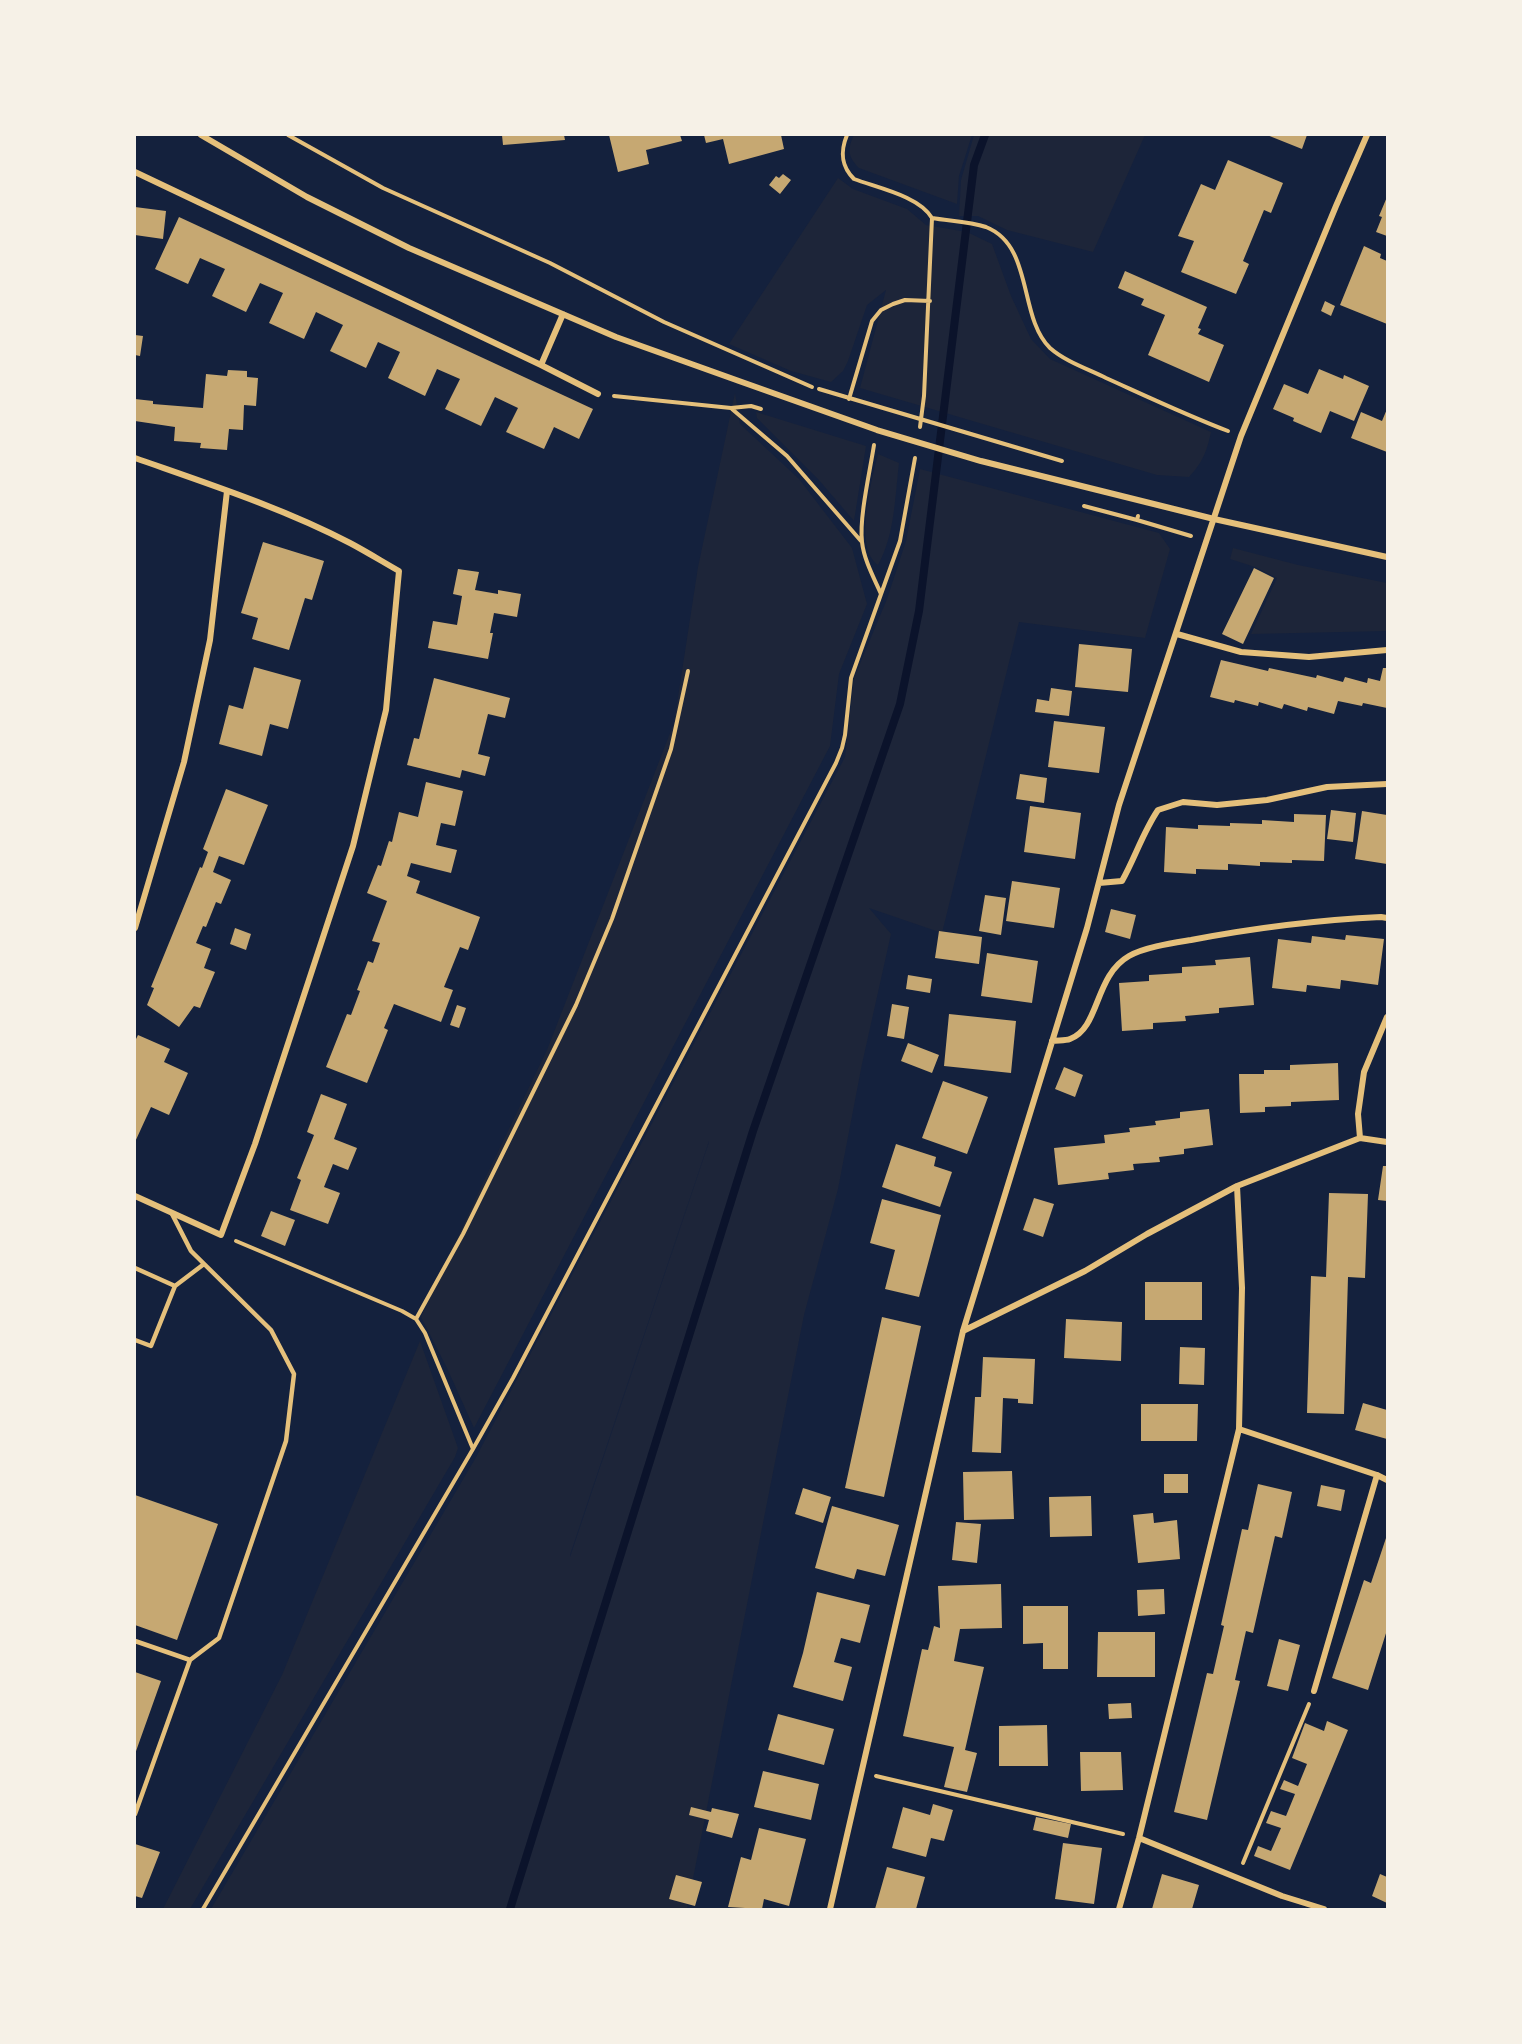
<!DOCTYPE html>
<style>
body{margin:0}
#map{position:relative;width:1522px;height:2044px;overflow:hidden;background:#14213d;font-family:Manrope,sans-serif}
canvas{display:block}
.frame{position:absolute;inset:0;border:136px solid #f6f1e7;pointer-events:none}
</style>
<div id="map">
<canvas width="1522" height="2044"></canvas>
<div class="frame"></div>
</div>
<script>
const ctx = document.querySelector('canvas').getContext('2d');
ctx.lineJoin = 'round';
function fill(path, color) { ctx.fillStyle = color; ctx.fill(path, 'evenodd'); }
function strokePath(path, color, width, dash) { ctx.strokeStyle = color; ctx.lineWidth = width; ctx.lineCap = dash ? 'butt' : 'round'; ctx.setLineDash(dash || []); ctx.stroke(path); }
fill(new Path2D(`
 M854,135H972L959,176L957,204L859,168C848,157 847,149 854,135Z
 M974,135H1145L1093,252L1007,230L978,216H959L961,180Z
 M838,178L853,189L907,209L926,225L967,232L992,244L1011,296L1031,339L1050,359L1211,432C1207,451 1203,462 1189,477L1157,475L860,388L886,290L867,305L848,361L843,371L831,382L791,371L729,344Z
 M735,393L740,424L799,479L852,548L867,604L839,674L830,746L474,1428L447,1368L421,1317L481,1187L547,1050L674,723L698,567Z
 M756,412L866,446L854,521L818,479L757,418Z
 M878,454L899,463C895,496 895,535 878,565C853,547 872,480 878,454Z
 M920,469L1159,533L1170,549L1145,638L1019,622L942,933L869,908L891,934L862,1064L838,1189L804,1315L687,1909H211L475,1459L845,757L854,678L887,599L906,541ZM709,1141V1142L570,1557V1555Z
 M1233,548L1298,565L1387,583V631L1251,634L1277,578L1255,567L1230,559Z
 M420,1341L458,1448L455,1457L190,1909H163L282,1675Z`), '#1d2539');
strokePath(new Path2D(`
 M510,1909L753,1131L900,704L919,611L974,165L985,135`), '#0b132b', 8);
fill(new Path2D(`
 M502,135H564L565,140L503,145Z
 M609,135H680L682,141L646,150L649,164L618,172Z
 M704,135H781L784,149L729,164L723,139L706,143Z
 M1267,135H1307L1302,149Z
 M1228,160L1283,183L1271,213L1264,210L1243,261L1249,264L1236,294L1181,272L1194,241L1178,236L1201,184L1215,190Z
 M783,174L791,180L780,194L769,185L776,176L779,178Z
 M1387,197V236L1376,232L1382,217L1379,216Z
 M135,207L166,211L163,239L135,235Z
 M179,217L593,409L579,439L554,427L544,449L506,432L518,408L495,397L481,426L445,409L460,379L437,369L425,396L388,378L400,352L378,342L366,368L330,351L343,325L316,312L304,339L269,323L283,293L260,283L246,312L212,296L225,269L200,258L188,284L155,269Z
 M1364,246L1381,254L1380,258L1387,261V324L1340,305Z
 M1125,271L1207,307L1198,328L1201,329L1198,334L1224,345L1209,382L1148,355L1165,315L1141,305L1144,299L1118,288Z
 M1325,301L1335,306L1331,316L1321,311Z
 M135,335L143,336L140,356L135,355Z
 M1319,369L1343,379L1344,375L1369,386L1354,421L1330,411L1321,433L1293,421L1294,418L1273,409L1284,384L1308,394Z
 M228,370L247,371V377L258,378L256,406L244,405L243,430L229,429L227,450L200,448L201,443L174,441L175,427L135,421V399L153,401V404L203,408L206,374L227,376Z
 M1387,409V452L1351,438L1361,412L1382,421Z
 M263,542L324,561L312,600L305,598L289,650L252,639L258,618L241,613Z
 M1254,568L1274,578L1243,644L1222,634Z
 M458,569L479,572L475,590L498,594V590L521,594L517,617L494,613L490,633H493L488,659L428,648L433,621L457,625L462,596L453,594Z
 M1079,644L1132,649L1128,692L1075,687Z
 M1221,660L1268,671L1269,668L1316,678L1317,675L1343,682L1345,677L1367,683L1368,678L1380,681L1383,668H1387V708L1363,703L1362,706L1338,701L1334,714L1308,707L1307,711L1284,704L1282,709L1259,702L1258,706L1235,700L1234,703L1210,697Z
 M254,667L301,680L288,729L270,724L262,756L219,744L229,705L243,709Z
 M434,678L510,698L505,718L488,714L478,754L490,757L485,776L462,770L460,778L407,765L414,738L419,739Z
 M1051,688L1072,691L1069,716L1035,712L1037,699L1049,701Z
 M1054,721L1105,727L1099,773L1048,767Z
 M1020,774L1047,778L1044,803L1016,799Z
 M426,782L463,791L455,826L441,823L436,845L457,850L451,873L411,863L407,876L420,881L416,893L480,917L468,950L460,947L444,987L453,990L441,1022L394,1004L384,1028L388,1030L367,1083L326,1067L347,1014L351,1015L360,991L357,990L368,961L373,963L380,943L372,941L387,901L367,893L378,865L381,866L389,841L392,842L399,812L418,817Z
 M226,789L268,805L244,865L219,856L213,872L231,880L221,904L216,902L206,927L203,926L196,943L211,949L204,968L215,972L200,1008L194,1006L179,1027L147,1005L154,988L151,987L200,867L202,868L208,852L203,849Z
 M1030,806L1081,813L1075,859L1024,852Z
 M1331,810L1356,813L1353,842L1327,839Z
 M1362,811L1387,815V864L1355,859Z
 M1294,814L1326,815L1324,861L1292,860V863L1260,862V866L1228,864V870L1196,869V874L1164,872L1166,827L1198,829V825L1230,826V823L1262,824V820L1294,822Z
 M1012,881L1060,888L1054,928L1006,921Z
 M985,895L1006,898L1001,935L979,931Z
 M1111,909L1136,915L1130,939L1105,932Z
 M235,928L251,934L246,950L230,944Z
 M939,931L982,937L979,964L935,958Z
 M1346,935L1384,939L1378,985L1341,980L1340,989L1307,985L1306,992L1272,988L1278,939L1311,943L1312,936L1345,940Z
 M987,953L1038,961L1032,1003L981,996Z
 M1250,957L1254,1005L1219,1008V1013L1185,1016L1186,1021L1153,1023V1029L1122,1031L1119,983L1149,981V975L1182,973V967L1216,965L1215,960Z
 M908,975L932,979L930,993L906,989Z
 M892,1004L909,1007L904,1039L887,1036Z
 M457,1005L466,1008L459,1028L450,1025Z
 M949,1014L1016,1021L1011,1073L944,1066Z
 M138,1035L170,1049L164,1062L188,1073L169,1115L151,1107L135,1142V1041Z
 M908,1043L939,1055L932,1073L901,1061Z
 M1338,1063L1339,1100L1291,1102V1106L1265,1107V1112L1240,1113L1239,1074H1264V1070H1290V1065Z
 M1064,1067L1083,1075L1075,1097L1055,1089Z
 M943,1081L988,1097L967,1154L922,1138Z
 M321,1094L347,1104L334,1139L357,1148L348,1170L333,1164L324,1187L340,1193L328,1224L290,1210L301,1180L297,1178L314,1135L307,1132Z
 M1209,1109L1213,1145L1184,1149V1154L1159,1157L1160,1162L1133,1164L1134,1170L1108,1173L1109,1179L1058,1185L1054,1148L1105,1143L1104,1135L1130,1132L1129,1128L1156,1125L1155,1121L1180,1118V1112Z
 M896,1144L936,1157L934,1166L952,1172L940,1207L882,1187Z
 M1383,1166H1387V1201L1378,1200Z
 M1329,1193L1368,1194L1365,1278L1348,1277L1344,1414L1307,1413L1311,1276L1326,1277Z
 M1034,1198L1054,1204L1043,1237L1023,1230Z
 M882,1199L941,1215L919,1297L885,1289L895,1250L870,1243Z
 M271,1211L295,1220L285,1246L261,1236Z
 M1145,1282H1202V1320H1145Z
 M882,1317L921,1326L884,1497L845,1488Z
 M1066,1319L1122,1322L1121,1361L1064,1358Z
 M1180,1347L1205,1348L1204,1385L1179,1384Z
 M983,1357L1035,1359L1033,1404L1018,1403V1399L1003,1398L1001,1453L972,1452L975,1397H981Z
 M1363,1403L1387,1410V1439L1355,1430Z
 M1141,1404H1198L1197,1441H1141Z
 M1012,1471L1014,1519L964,1520L963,1472Z
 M1164,1474H1188V1493H1164Z
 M1258,1484L1292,1492L1282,1538L1275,1536L1253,1633L1246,1631L1235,1680L1240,1681L1207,1820L1174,1812L1207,1673L1213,1674L1221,1639L1224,1626L1221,1625L1242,1529L1248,1530Z
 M1321,1485L1345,1490L1341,1511L1317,1506Z
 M803,1488L831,1497L823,1523L795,1514Z
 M135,1495L218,1524L177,1640L135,1625Z
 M1091,1496L1092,1536L1050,1537L1049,1497Z
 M832,1506L899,1525L885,1576L857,1569L854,1579L815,1568Z
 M1153,1513L1154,1523L1177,1520L1180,1559L1138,1563L1133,1515Z
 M956,1522L981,1524L977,1563L952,1560Z
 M1387,1535V1630L1368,1690L1332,1678L1364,1580L1371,1583Z
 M1001,1584L1002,1628L960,1629L954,1661L984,1667L965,1750L977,1753L967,1792L944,1787L954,1747L903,1736L922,1649L928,1650L934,1626L940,1628L938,1586Z
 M1164,1589L1165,1614L1138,1616L1137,1590Z
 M817,1592L870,1605L860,1643L841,1638L834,1662L852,1667L843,1701L793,1687L803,1653Z
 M1023,1606H1068V1669H1043V1643L1023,1644Z
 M1098,1632H1155V1677H1097Z
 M1279,1639L1300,1645L1288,1691L1267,1686Z
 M135,1672L161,1681L135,1754Z
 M1131,1703L1132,1718L1109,1719L1108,1704Z
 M778,1714L834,1729L824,1765L768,1750Z
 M1327,1721L1348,1730L1290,1870L1254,1856L1258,1846L1271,1851L1281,1828L1266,1823L1271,1811L1286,1816L1295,1794L1280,1789L1284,1780L1298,1786L1307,1764L1292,1758L1305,1723L1324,1731Z
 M1047,1725L1048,1766H999V1726Z
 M1080,1752H1121L1123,1790L1081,1791Z
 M763,1771L819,1784L811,1820L754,1807Z
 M933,1804L953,1810L944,1841L931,1838L926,1857L892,1848L903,1807L930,1815Z
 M691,1807L711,1812L712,1808L739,1814L732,1838L706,1831L709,1820L689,1815Z
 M1036,1817L1071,1824L1068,1838L1033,1830Z
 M759,1828L806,1839L789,1906L764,1899L762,1909L728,1907L741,1857L751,1860Z
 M1063,1843L1102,1848L1094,1904L1055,1899Z
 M135,1844L160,1852L142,1898L135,1896Z
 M887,1867L925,1877L916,1909H875Z
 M1162,1874L1199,1885L1192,1909H1152Z
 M1380,1874L1387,1877V1903L1372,1896Z
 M676,1875L702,1882L695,1906L669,1899Z`), '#c6a872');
strokePath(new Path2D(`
 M288,135L383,188L550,263L664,322L812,387
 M847,135C840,152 841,166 854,179C878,188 919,196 932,218L924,396L920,427
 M932,218C949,221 969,221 986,227C1034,246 1018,317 1050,348C1066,362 1088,369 1106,378C1146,396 1186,415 1228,431
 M819,389L1062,461
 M614,396L731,408L751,406L761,409
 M849,399L872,321L881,310L893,304L905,300L930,301
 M732,409L787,456L861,541
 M874,445C870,471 859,518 862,542C864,560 874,578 881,594
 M1084,506L1137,520L1138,516
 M1137,520L1191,536
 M236,1241L402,1311L416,1319L425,1333L473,1449
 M416,1319L463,1234L576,1005L612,919L671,749L688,671
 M876,1776L1123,1834
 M1243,1863L1309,1704
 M203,1909L473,1449L513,1378L836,763L842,748L845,735L851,678L900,541L915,458`), '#e5c07b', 4);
strokePath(new Path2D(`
 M135,1268L175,1286
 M135,1340L151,1346L175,1286L204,1264
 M135,1641L190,1660
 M135,1814L190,1660L219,1638L286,1441L294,1374L271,1330L191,1251L171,1212`), '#e5c07b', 4.5);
strokePath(new Path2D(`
 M201,135L307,197L409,248L616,337L739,381L877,430L981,461L1214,519L1387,557
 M135,172L541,365L563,314
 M541,365L598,394
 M135,458C206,483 283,508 350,543C367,552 383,562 399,571L386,710L353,846L255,1144L221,1235L135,1196
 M1177,634L1241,652L1309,657L1387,650
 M1099,883L1122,881C1135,858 1143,832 1158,810L1183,802L1217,805L1267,800L1327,787L1387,784
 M135,928L184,762L210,640L227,491
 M1052,1041C1058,1040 1065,1041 1070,1039C1100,1028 1094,976 1129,956C1145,947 1173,943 1191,940C1254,928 1317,920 1381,917L1387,918
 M1360,1138L1358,1114L1364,1072L1387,1017
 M963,1331L1085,1271L1147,1234L1237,1186L1360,1138L1387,1142
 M1239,1429L1377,1475L1387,1480
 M1314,1691L1377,1475
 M1139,1838L1282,1896L1324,1909
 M830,1909L963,1331L1087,928L1119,805L1241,436L1336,206L1367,135
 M1119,1909L1139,1838L1239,1429L1242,1288L1237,1186`), '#e5c07b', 6);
</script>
